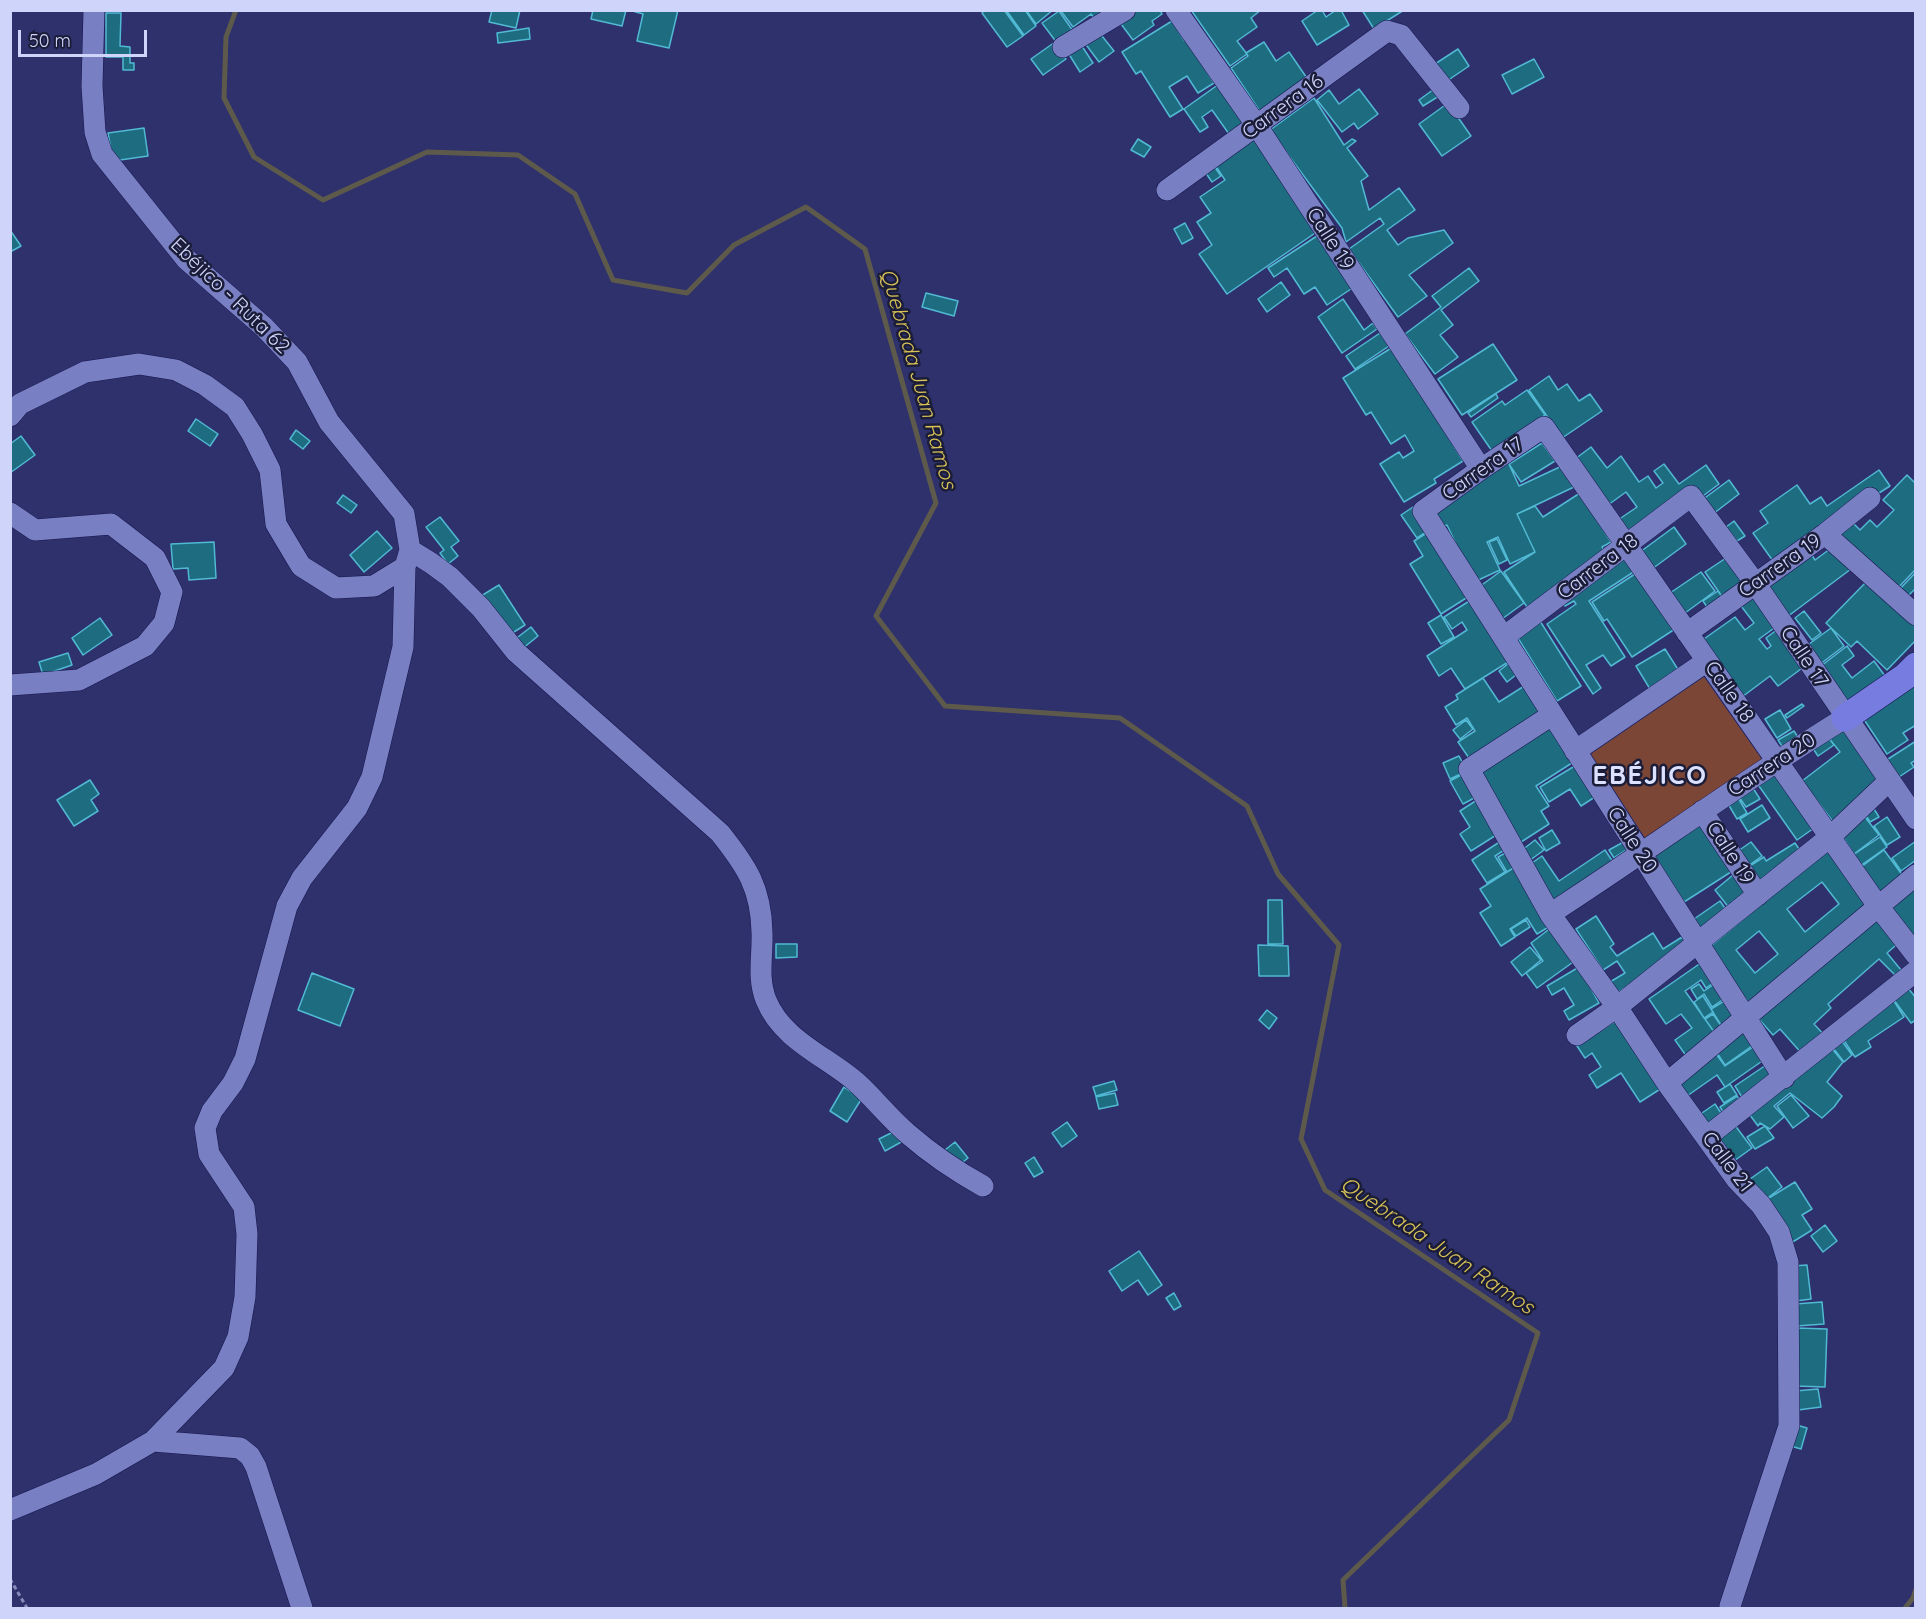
<!DOCTYPE html>
<meta charset="utf-8">
<style>
body{margin:0}
#map{position:relative;width:1926px;height:1619px;overflow:hidden;background:#2e316c;font-family:Quicksand,sans-serif}
canvas{display:block}
.frame{position:absolute;inset:0;border:12px solid #cfd5fa;pointer-events:none}
.scale{position:absolute;left:18px;top:30px;width:129px;height:27px;box-sizing:border-box;border:3px solid #cfd5fa;border-top:0;padding-left:8px;font-size:18px;line-height:21px;white-space:nowrap;color:#cfd5fa;-webkit-text-stroke:4px #1b1d38;paint-order:stroke}
</style>
<div id="map">
<canvas width="1926" height="1619"></canvas>
<div class="frame"></div>
<div class="scale">50 m</div>
</div>
<script>
const ctx = document.querySelector('canvas').getContext('2d');
ctx.lineJoin = 'round';
function fill(path, color) { ctx.fillStyle = color; ctx.fill(path, 'evenodd'); }
function strokePath(path, color, width, dash) { ctx.strokeStyle = color; ctx.lineWidth = width; ctx.lineCap = dash ? 'butt' : 'round'; ctx.setLineDash(dash || []); ctx.stroke(path); }
function label(font, color, halo, rows, align = 'center') {
  ctx.font = font + ' Quicksand,sans-serif'; ctx.lineWidth = 5; ctx.setLineDash([]); ctx.textBaseline = 'middle'; ctx.strokeStyle = halo; ctx.fillStyle = color; for (const [text, x, y, turn = 0] of rows) {
    ctx.save(); ctx.translate(x, y); ctx.rotate((+turn || 0) * Math.PI / 180); ctx.textAlign = isNaN(turn) ? turn : align; if (halo) ctx.strokeText(text, 0, 0); ctx.fillText(text, 0, 0); ctx.restore();
  }
}
fill(new Path2D(`
 M1704,677L1763,761L1645,838L1591,754Z`), '#7c4636');
strokePath(new Path2D(`
 M236,10L226,37L224,98L254,157L323,200L427,152L518,155L575,194L613,280L687,293L734,245L806,207L865,249L936,503L876,616L945,706L1120,718L1247,806L1278,874L1339,945L1301,1139L1325,1190L1538,1333L1509,1420L1343,1580L1345,1608
 M1905,1608L1913,1598L1916,1589`), '#5e5a4b', 5);
const building = new Path2D(`
 M492,10H520L516,28L489,22Z
 M593,10H626L622,26L591,19Z
 M629,10H678L669,48L637,41L643,14Z
 M985,10H1004L1023,36L1007,47L982,13Z
 M1006,10H1025L1036,26L1024,35Z
 M1026,10H1053L1036,24Z
 M1109,10L1096,21L1091,14L1073,27L1061,11Z
 M1131,10H1160L1162,14L1152,21L1154,25L1133,40L1118,20Z
 M1191,10H1261L1251,18L1257,27L1237,41L1247,54L1230,66Z
 M1318,10H1322L1326,17L1336,10H1341L1349,25L1317,45L1302,21Z
 M1362,10H1404L1374,29Z
 M1059,11L1073,31L1057,43L1042,23Z
 M106,13H121L120,46L130,47V63H134V70H123V57H106Z
 M1172,21L1184,40L1186,39L1214,83L1198,93L1187,76L1169,87L1183,109L1170,117L1141,71L1136,74L1122,52Z
 M529,28L530,39L498,43L497,33Z
 M1098,31L1114,51L1099,62L1084,42Z
 M1055,42L1066,59L1043,75L1031,59Z
 M1264,42L1276,61L1289,52L1309,81L1261,113L1231,68L1248,56L1246,53Z
 M1080,43L1093,63L1080,72L1067,51Z
 M1458,49L1469,66L1447,81L1435,64Z
 M1534,59L1544,77L1512,94L1502,75Z
 M1219,84L1246,122L1229,134L1212,110L1202,117L1208,127L1200,132L1184,109Z
 M1359,89L1378,114L1358,129L1354,123L1342,132L1317,100L1329,90L1339,104Z
 M1434,89L1439,96L1423,106L1419,100Z
 M1314,98L1344,145L1352,139L1356,141L1347,148L1368,176L1361,181L1369,210L1399,188L1415,210L1387,230L1398,245L1408,238L1444,230L1453,243L1409,275L1427,296L1398,317L1349,249L1384,224L1380,218L1346,242L1342,228L1270,130Z
 M1448,103L1471,136L1442,156L1419,124Z
 M144,128L148,156L113,161L108,133Z
 M1256,137L1318,231L1227,294L1199,254L1212,245L1197,222L1211,213L1200,197L1225,180L1215,165Z
 M1138,139L1151,147L1144,157L1131,150Z
 M1212,163L1221,176L1212,182L1203,169Z
 M1185,223L1193,238L1182,244L1174,229Z
 M10,230L21,246L10,252Z
 M1320,234L1354,287L1327,305L1315,287L1304,294L1287,268L1274,277L1268,268Z
 M1469,268L1479,281L1441,310L1453,325L1440,335L1458,357L1435,374L1405,334L1441,307L1432,296Z
 M1281,282L1290,295L1267,312L1258,299Z
 M926,293L958,301L954,316L922,307Z
 M1343,299L1364,330L1373,323L1377,329L1342,353L1318,317Z
 M1380,333L1389,346L1355,369L1346,356Z
 M1493,344L1517,380L1462,415L1438,379Z
 M1393,347L1463,461L1434,479L1436,483L1404,502L1380,464L1399,452L1403,458L1414,451L1405,435L1391,444L1371,412L1366,415L1343,378Z
 M1549,376L1558,390L1567,384L1579,401L1590,394L1602,411L1562,438L1529,390Z
 M1527,390L1545,415L1492,451L1472,422L1502,401L1505,405Z
 M1496,394L1498,398L1471,417L1468,413Z
 M196,419L218,434L210,446L188,431Z
 M296,430L310,441L303,449L290,439Z
 M21,436L35,455L10,473V444Z
 M1542,443L1555,461L1521,482L1509,464Z
 M1591,447L1607,468L1621,456L1639,482L1648,476L1656,488L1663,483L1654,471L1664,464L1679,484L1706,465L1719,484L1699,499L1628,534L1618,520L1637,507L1626,492L1608,505L1575,459Z
 M1508,462L1519,486L1564,465L1574,487L1517,514L1535,552L1510,564L1498,537L1487,542L1500,570L1474,582L1447,525L1438,529L1428,514Z
 M1879,470L1890,486L1773,561L1753,533L1768,523L1760,511L1797,485L1810,504L1821,497L1827,506Z
 M1907,475L1916,484V569L1895,591L1836,536L1851,521L1860,530L1870,520L1877,527L1894,510L1883,500Z
 M1729,480L1739,494L1713,514L1702,500Z
 M1580,493L1611,542L1602,547L1606,554L1527,607L1504,572L1535,552L1517,514L1535,506L1543,517Z
 M343,495L357,505L351,513L337,503Z
 M1416,505L1431,529L1417,538L1401,515Z
 M440,517L459,541L451,547L458,556L448,564L440,553L444,550L426,527Z
 M1734,521L1745,536L1737,541L1726,527Z
 M1674,527L1686,544L1652,569L1640,552Z
 M377,531L392,548L364,572L350,555Z
 M1430,531L1471,595L1441,614L1410,564L1423,556L1414,541Z
 M1497,539L1507,560L1499,564L1489,542Z
 M214,542L216,578L189,580L188,568L173,569L171,544Z
 M1834,546L1851,569L1787,617L1764,586L1810,552L1815,560Z
 M1623,553L1635,571L1589,601L1625,657L1611,666L1603,655L1586,665L1601,688L1593,694L1547,624L1576,604L1574,601L1565,606L1560,600Z
 M1729,556L1747,582L1723,598L1705,572Z
 M1501,571L1524,603L1502,619L1479,587Z
 M1638,572L1675,629L1632,657L1607,619L1604,621L1592,602Z
 M1701,572L1715,591L1681,616L1667,595Z
 M1916,572V588L1905,599L1897,592Z
 M1870,578L1916,623V640L1887,670L1857,641L1851,647L1826,623Z
 M499,585L525,625L506,637L481,596Z
 M1750,588L1777,626L1759,639L1767,649L1771,646L1766,638L1778,629L1805,666L1778,686L1770,676L1742,697L1701,641L1735,617L1745,630L1754,623L1735,598Z
 M1718,591L1722,597L1707,607L1703,601Z
 M1474,598L1513,659L1465,689L1451,668L1439,676L1427,656L1467,630L1462,622L1452,629L1444,617Z
 M1804,611L1821,633L1812,640L1795,618Z
 M1441,615L1454,637L1441,644L1428,623Z
 M100,618L112,635L83,655L72,638Z
 M1540,621L1581,686L1557,701L1516,635Z
 M531,627L538,636L522,649L514,640Z
 M1831,628L1844,646L1819,665L1805,647Z
 M1847,646L1854,656L1842,665L1852,678L1874,661L1888,680L1852,707L1821,666Z
 M1665,649L1679,671L1650,689L1636,666Z
 M68,653L72,665L43,675L39,662Z
 M1513,660L1521,671L1507,682L1499,671Z
 M1483,678L1499,702L1529,683L1545,709L1469,758L1458,742L1475,731L1467,718L1456,725L1445,707L1458,699L1456,695Z
 M1916,681V725L1903,733L1908,740L1887,754L1863,718Z
 M1802,704L1804,706L1787,718L1785,715Z
 M1780,710L1791,729L1777,738L1765,719Z
 M1466,720L1473,729L1460,739L1453,730Z
 M1549,720L1575,761L1536,786L1549,806L1541,811L1549,824L1518,844L1474,769Z
 M1842,725L1886,782L1834,823L1802,781L1840,752L1828,737Z
 M1794,731L1801,742L1785,751L1778,740Z
 M1826,734L1834,745L1818,756L1810,744Z
 M1916,741V760L1911,763L1914,767L1896,779L1885,761Z
 M1459,756L1467,771L1450,779L1443,763Z
 M1578,764L1598,795L1581,806L1570,789L1549,802L1540,787Z
 M1774,765L1817,826L1797,840L1754,779Z
 M1465,773L1478,796L1463,804L1450,781Z
 M90,780L99,794L91,800L98,811L74,826L57,800Z
 M1751,785L1760,799L1746,807L1737,794Z
 M1737,796L1747,813L1737,819L1727,802Z
 M1480,798L1501,832L1471,851L1460,834L1470,827L1460,811Z
 M1871,804L1879,817L1870,822L1862,809Z
 M1762,805L1770,818L1748,832L1740,819Z
 M1861,812L1879,835L1854,854L1839,831Z
 M1887,817L1900,837L1887,845L1874,826Z
 M1701,819L1734,870L1684,902L1651,851Z
 M1552,830L1560,843L1546,851L1539,838Z
 M1880,837L1887,847L1860,866L1853,855Z
 M1504,839L1509,847L1495,856L1505,872L1487,883L1472,860Z
 M1535,840L1544,850L1529,861L1521,851Z
 M1627,840L1631,847L1614,858L1609,850Z
 M1916,841V860L1901,871L1892,858Z
 M1751,842L1762,856L1748,866L1738,851Z
 M1795,843L1803,855L1759,884L1748,867L1764,857L1766,861Z
 M1828,849L1872,902L1749,1003L1706,950ZM1822,882L1839,904L1805,932L1787,909ZM1759,931L1778,954L1755,973L1736,950Z
 M1605,850L1613,862L1554,902L1529,865L1542,856L1559,881Z
 M1884,850L1903,876L1880,893L1861,867Z
 M1509,851L1518,865L1507,872L1498,857Z
 M1518,865L1555,923L1537,934L1527,918L1510,929L1515,937L1501,946L1480,913L1491,906L1480,889Z
 M1733,875L1748,894L1730,909L1715,890Z
 M1916,885V940L1889,908Z
 M1268,900H1282L1283,944H1268Z
 M1720,901L1729,914L1703,932L1694,919Z
 M1878,912L1902,940L1887,953L1906,976L1898,978L1879,959L1828,1004L1831,1008L1814,1024L1826,1037L1804,1056L1780,1029L1773,1035L1758,1018Z
 M1596,916L1614,944L1610,947L1617,956L1653,933L1663,949L1682,937L1688,945L1617,993L1610,982L1625,973L1617,961L1603,970L1576,929Z
 M1526,920L1530,927L1516,936L1511,929Z
 M1552,927L1576,960L1537,988L1526,973L1543,961L1531,943Z
 M776,944H797V957L776,958Z
 M1258,945L1288,946L1289,976H1259Z
 M1530,947L1541,960L1522,976L1511,962Z
 M1705,960L1719,979L1706,988L1701,980L1685,991L1717,1036L1687,1057L1675,1040L1692,1028L1681,1014L1666,1024L1649,999Z
 M1579,967L1599,1003L1569,1020L1564,1011L1574,1005L1564,988L1552,995L1547,986Z
 M312,973L354,989L340,1026L298,1010Z
 M1719,981L1728,996L1712,1007L1704,994L1697,999L1691,989L1699,984L1704,991Z
 M1904,983L1916,998V1020L1911,1023L1891,996Z
 M1703,996L1713,1012L1704,1018L1694,1002Z
 M1731,997L1744,1017L1724,1030L1711,1009Z
 M1892,998L1904,1017L1868,1041L1871,1047L1855,1057L1841,1036Z
 M1267,1010L1277,1018L1269,1029L1259,1020Z
 M1713,1014L1724,1030L1717,1036L1705,1019Z
 M1620,1018L1665,1086L1640,1102L1621,1073L1597,1088L1589,1075L1601,1067L1592,1053L1585,1058L1577,1046Z
 M1746,1023L1759,1041L1725,1065L1713,1047Z
 M1839,1037L1852,1055L1844,1062L1830,1044Z
 M1759,1043L1768,1057L1725,1087L1717,1075L1687,1096L1674,1078L1711,1047L1725,1066Z
 M1829,1045L1843,1062L1827,1082L1842,1096L1834,1107L1822,1118L1790,1093L1774,1106L1784,1117L1770,1129L1760,1123L1758,1126L1747,1111Z
 M1772,1061L1783,1077L1745,1102L1735,1086Z
 M1114,1081L1117,1090L1096,1096L1093,1087Z
 M1730,1084L1737,1095L1724,1103L1717,1092Z
 M844,1087L862,1098L847,1122L830,1111Z
 M1115,1093L1118,1105L1099,1109L1096,1097Z
 M1791,1095L1809,1116L1793,1128L1777,1106Z
 M1737,1096L1741,1102L1724,1113L1720,1107Z
 M1715,1104L1723,1116L1707,1127L1699,1115Z
 M1731,1120L1752,1148L1734,1161L1713,1132Z
 M1067,1122L1077,1136L1062,1147L1052,1133Z
 M1765,1126L1774,1138L1755,1149L1747,1137Z
 M897,1130L903,1141L885,1151L879,1139Z
 M955,1142L968,1158L958,1166L945,1150Z
 M1034,1157L1043,1172L1034,1177L1025,1163Z
 M1767,1167L1782,1187L1765,1200L1750,1179Z
 M1795,1182L1812,1209L1802,1215L1812,1230L1791,1243L1764,1201Z
 M1825,1225L1837,1241L1823,1252L1811,1236Z
 M1139,1251L1162,1285L1148,1295L1138,1280L1122,1291L1109,1271Z
 M1807,1265L1811,1299L1796,1301L1792,1266Z
 M1174,1293L1181,1306L1174,1310L1166,1298Z
 M1822,1302L1824,1324L1797,1326L1795,1304Z
 M1797,1328L1827,1329L1825,1387L1795,1386Z
 M1818,1389L1821,1407L1798,1410L1795,1391Z
 M1793,1424L1807,1428L1801,1449L1787,1445Z`);
fill(building, '#1e6c7f');
strokePath(building, '#52b9d4', 1.5);
const minor = new Path2D(`
 M1176,10L1257,126L1481,469
 M1063,47L1125,10
 M1167,190L1387,31L1401,35L1459,108
 M10,416L20,404L85,372L139,364L176,370L205,385L235,407L252,434L270,470L276,524L301,566L336,588L374,586L405,567L410,550L404,514L329,422L297,362L264,327L186,259L102,154L95,132L92,86L94,10
 M10,513L35,530L111,524L155,558L172,592L164,623L145,646L79,680L10,685
 M1825,534L1916,615
 M410,550L431,563L450,577L481,608L516,652L720,833C747,867 761,888 762,932C763,956 757,977 766,1000C782,1040 826,1056 856,1082C874,1098 889,1118 908,1134C931,1154 956,1171 983,1186
 M1687,633L1825,534L1870,498
 M1504,637L1691,496L1755,583L1916,819
 M1552,715L1469,769L1550,914L1617,1007L1667,1083L1737,1180L1761,1205L1779,1232L1788,1262L1789,1426L1730,1606
 M1575,751L1707,661
 M1702,811L1758,895
 M1550,914C1649,850 1744,780 1845,718
 M1577,1035L1617,1007L1830,837L1889,781
 M1784,1078L1423,511L1481,469L1544,427L1878,906L1916,955
 M1667,1083L1916,875
 M1708,1136L1916,971
 M153,1441L240,1448L250,1456L256,1467L302,1608
 M10,1510L96,1474L153,1441L224,1368L238,1337L245,1297L247,1234L244,1207L209,1154L205,1128L212,1111L233,1083L245,1059L287,906L302,878L357,808L372,777L403,647L405,567`);
const major = new Path2D(`
 M1845,718L1906,676L1916,666`);
strokePath(minor, '#18154f', 22);
strokePath(major, '#18154f', 28);
strokePath(new Path2D(`
 M10,1579L27,1608`), '#868bb9', 3, [4.5, 3]);
strokePath(minor, '#7880c3', 21);
strokePath(major, '#767ce0', 27);
label('20px', '#cfd5fa', '#1b1d38', [
 ["Carrera 16",1283,107,-36],
 ["Calle 19",1330,239,57],
 ["Ebéjico - Ruta 62",230,296,44],
 ["Carrera 17",1483,469,-35],
 ["Carrera 19",1780,566,-35],
 ["Carrera 18",1598,567,-37],
 ["Calle 17",1804,657,56],
 ["Calle 18",1729,692,55],
 ["Carrera 20",1772,765,-33],
 ["Calle 20",1632,840,57],
 ["Calle 19",1730,853,57],
 ["Calle 21",1727,1162,53]
]);
label('italic 21px', '#d7c158', '#1b1d38', [
 ["Quebrada Juan Ramos",918,379,74],
 ["Quebrada Juan Ramos",1437,1246,34]
]);
ctx.letterSpacing = '1.5px';
label('bold 26px', '#dce1ff', '#1b1d38', [
 ["EBÉJICO",1650,776]
]);
ctx.letterSpacing = '0px';
</script>
